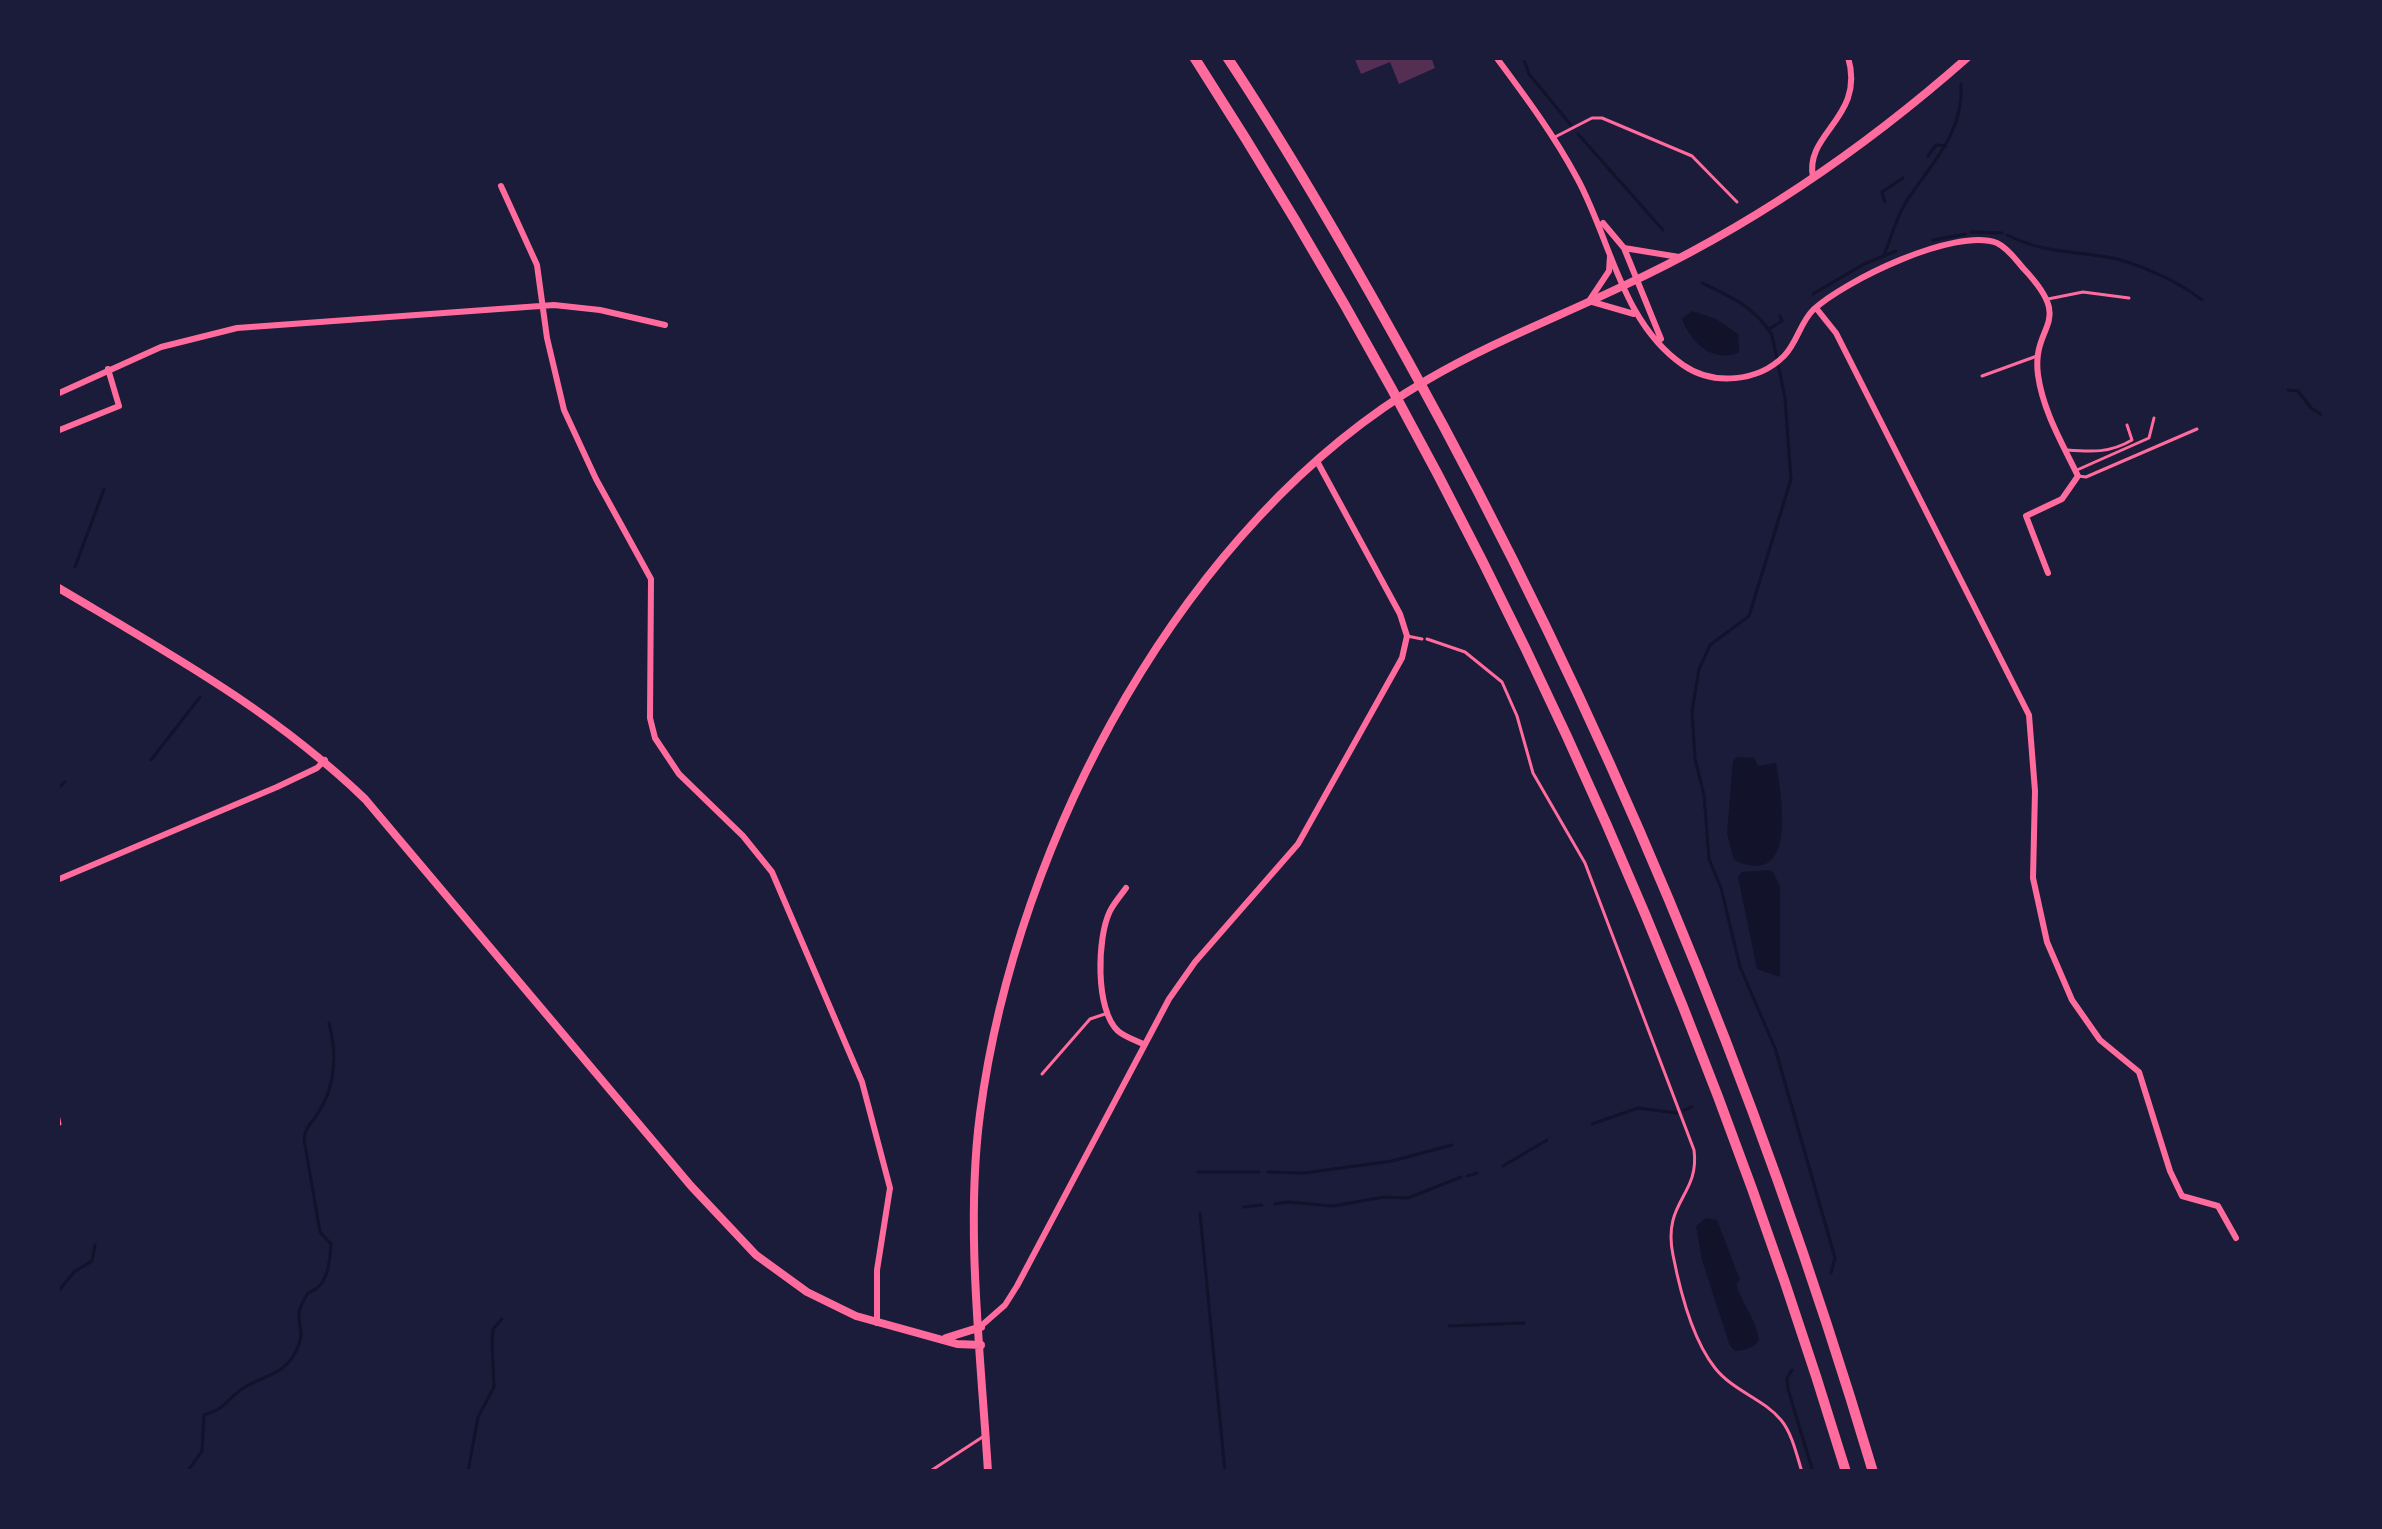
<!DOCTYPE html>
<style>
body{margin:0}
#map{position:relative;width:2382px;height:1529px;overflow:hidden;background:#1b1b3a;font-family:"Open Sans",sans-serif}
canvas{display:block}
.frame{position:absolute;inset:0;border:60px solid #1b1b3a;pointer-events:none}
</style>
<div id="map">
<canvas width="2382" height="1529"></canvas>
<div class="frame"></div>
</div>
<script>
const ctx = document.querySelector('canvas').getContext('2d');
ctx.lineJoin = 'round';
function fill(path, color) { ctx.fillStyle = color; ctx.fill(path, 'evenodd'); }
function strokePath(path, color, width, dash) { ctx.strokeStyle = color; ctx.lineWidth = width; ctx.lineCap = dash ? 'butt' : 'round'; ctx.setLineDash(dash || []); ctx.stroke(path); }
fill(new Path2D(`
 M1692,311L1716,319L1738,334L1739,352C1714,364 1691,343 1682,319Z
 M1737,757L1754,758L1758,766L1776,763C1782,798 1798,890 1734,860L1727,833L1733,761Z
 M1767,870L1773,872L1780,886V977L1757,969L1738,877L1742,872Z
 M1706,1218L1717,1220L1740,1280L1736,1284C1742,1304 1756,1319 1759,1340C1753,1348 1746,1350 1735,1351L1730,1346L1702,1260L1696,1226Z`), '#12122b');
strokePath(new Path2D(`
 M1523,57L1529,74L1571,125
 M1578,134L1663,230
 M1928,156L1936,145L1946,146
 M1885,202L1882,192L1903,178
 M1971,232L2002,233
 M2007,235C2048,255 2076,250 2117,259C2146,267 2179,282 2202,300
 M1933,240L1966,234
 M1884,255C1891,238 1896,218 1906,202C1931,163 1964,134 1961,84
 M1702,283C1730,296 1756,308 1772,335L1785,398L1791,479L1749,616L1710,645L1699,669L1692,711L1695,759L1704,795L1709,859L1721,888L1740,967L1775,1048L1835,1258L1831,1273
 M1813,294L1864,264L1896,251
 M1769,329L1782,321L1780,316
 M2288,390L2298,391L2311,408L2325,417
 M75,567L104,489
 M151,760L200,697
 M57,789L65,782
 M1684,1110L1692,1107
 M1592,1124L1638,1108L1677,1113
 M1503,1166L1547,1140
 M1198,1172H1259
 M1268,1172L1304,1173L1392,1161L1452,1145
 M1467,1176L1477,1173
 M1275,1204L1288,1202L1333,1206L1384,1197L1408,1198L1461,1177
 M1244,1207L1262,1205
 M1200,1213L1225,1472
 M57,1293L74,1272L92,1261L95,1245
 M1449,1326L1524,1323
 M1792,1370L1787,1378L1788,1389L1813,1472
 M187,1472L202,1451L204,1415C229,1407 225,1400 242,1389C264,1374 288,1376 299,1344C306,1328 292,1320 304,1300C310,1288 307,1296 317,1288C329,1278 330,1258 331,1244L320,1232L304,1139C306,1126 311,1124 318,1113C336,1086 337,1053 329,1023
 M468,1472L478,1417L494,1387L492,1342L493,1329L502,1319`), '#12122b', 3);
fill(new Path2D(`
 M1354,57H1431L1435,68L1399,84L1390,62L1361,74Z`), '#542f53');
strokePath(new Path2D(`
 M1427,639L1465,652L1502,682L1517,716L1533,773L1585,863L1694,1150C1700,1196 1662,1201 1673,1255C1680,1291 1692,1339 1715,1368C1733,1391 1764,1399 1781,1420C1792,1433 1797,1456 1802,1472`), '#ff6b9d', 3);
strokePath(new Path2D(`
 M1555,137L1592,118H1602L1692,156L1737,202
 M2048,299L2083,292L2129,298
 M1982,376L2037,356
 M2067,450C2092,452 2110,453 2132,440L2127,425
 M2077,470L2149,438L2154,418
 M2078,476L2086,477L2197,429
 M1407,636L1422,639
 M1042,1074L1090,1019L1105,1014
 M57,1109L60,1124
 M929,1472L984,1436`), '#ff6b9d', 3);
strokePath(new Path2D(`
 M1496,57C1525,96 1554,135 1577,178C1611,240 1621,322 1683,365C1713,386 1758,382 1784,356C1797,343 1800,323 1813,310C1844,281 1955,227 1997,243C2008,248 2016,260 2023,268C2077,325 2031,322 2038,375C2043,411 2062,443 2078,476L2062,499L2026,516L2048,573
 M1813,177C1804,133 1866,118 1848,57
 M501,186L537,265L547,338L564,410L596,479L651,579L650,718L655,738L679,774L743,836L772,872L862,1082L890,1188L877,1270V1323
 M1603,223L1624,248L1661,339
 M1624,248L1679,257
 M1610,256L1609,271L1589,301L1634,314
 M1816,308L1836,333L2029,715L2035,791L2033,878L2047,942L2072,1000L2100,1040L2139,1072L2170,1171L2182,1196L2218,1206L2236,1238
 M57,394L161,347L237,328L554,305L600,310L665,325
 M57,431L119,406L108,369
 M57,880L277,787L317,768L325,760
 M1126,888C1121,895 1114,903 1110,911C1097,937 1095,1010 1118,1031C1125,1037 1135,1040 1143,1044
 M981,1326L1005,1305L1017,1286L1169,999L1195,962L1298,844L1402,658L1407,636L1400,614L1318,463`), '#ff6b9d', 6);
strokePath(new Path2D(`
 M57,587C168,653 271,709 365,799L691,1186L756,1255L807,1292L856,1316L957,1344L981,1345
 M946,1338L981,1327
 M988,1472C981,1357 965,1228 980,1114C1016,839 1184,522 1427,380C1490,343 1558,317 1623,286C1748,228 1865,148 1968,57`), '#ff6b9d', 8);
strokePath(new Path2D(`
 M1194,57C1477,496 1694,972 1846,1472
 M1227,57C1292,155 1351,258 1408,361C1603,713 1758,1086 1873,1472`), '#ff6b9d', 10);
</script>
